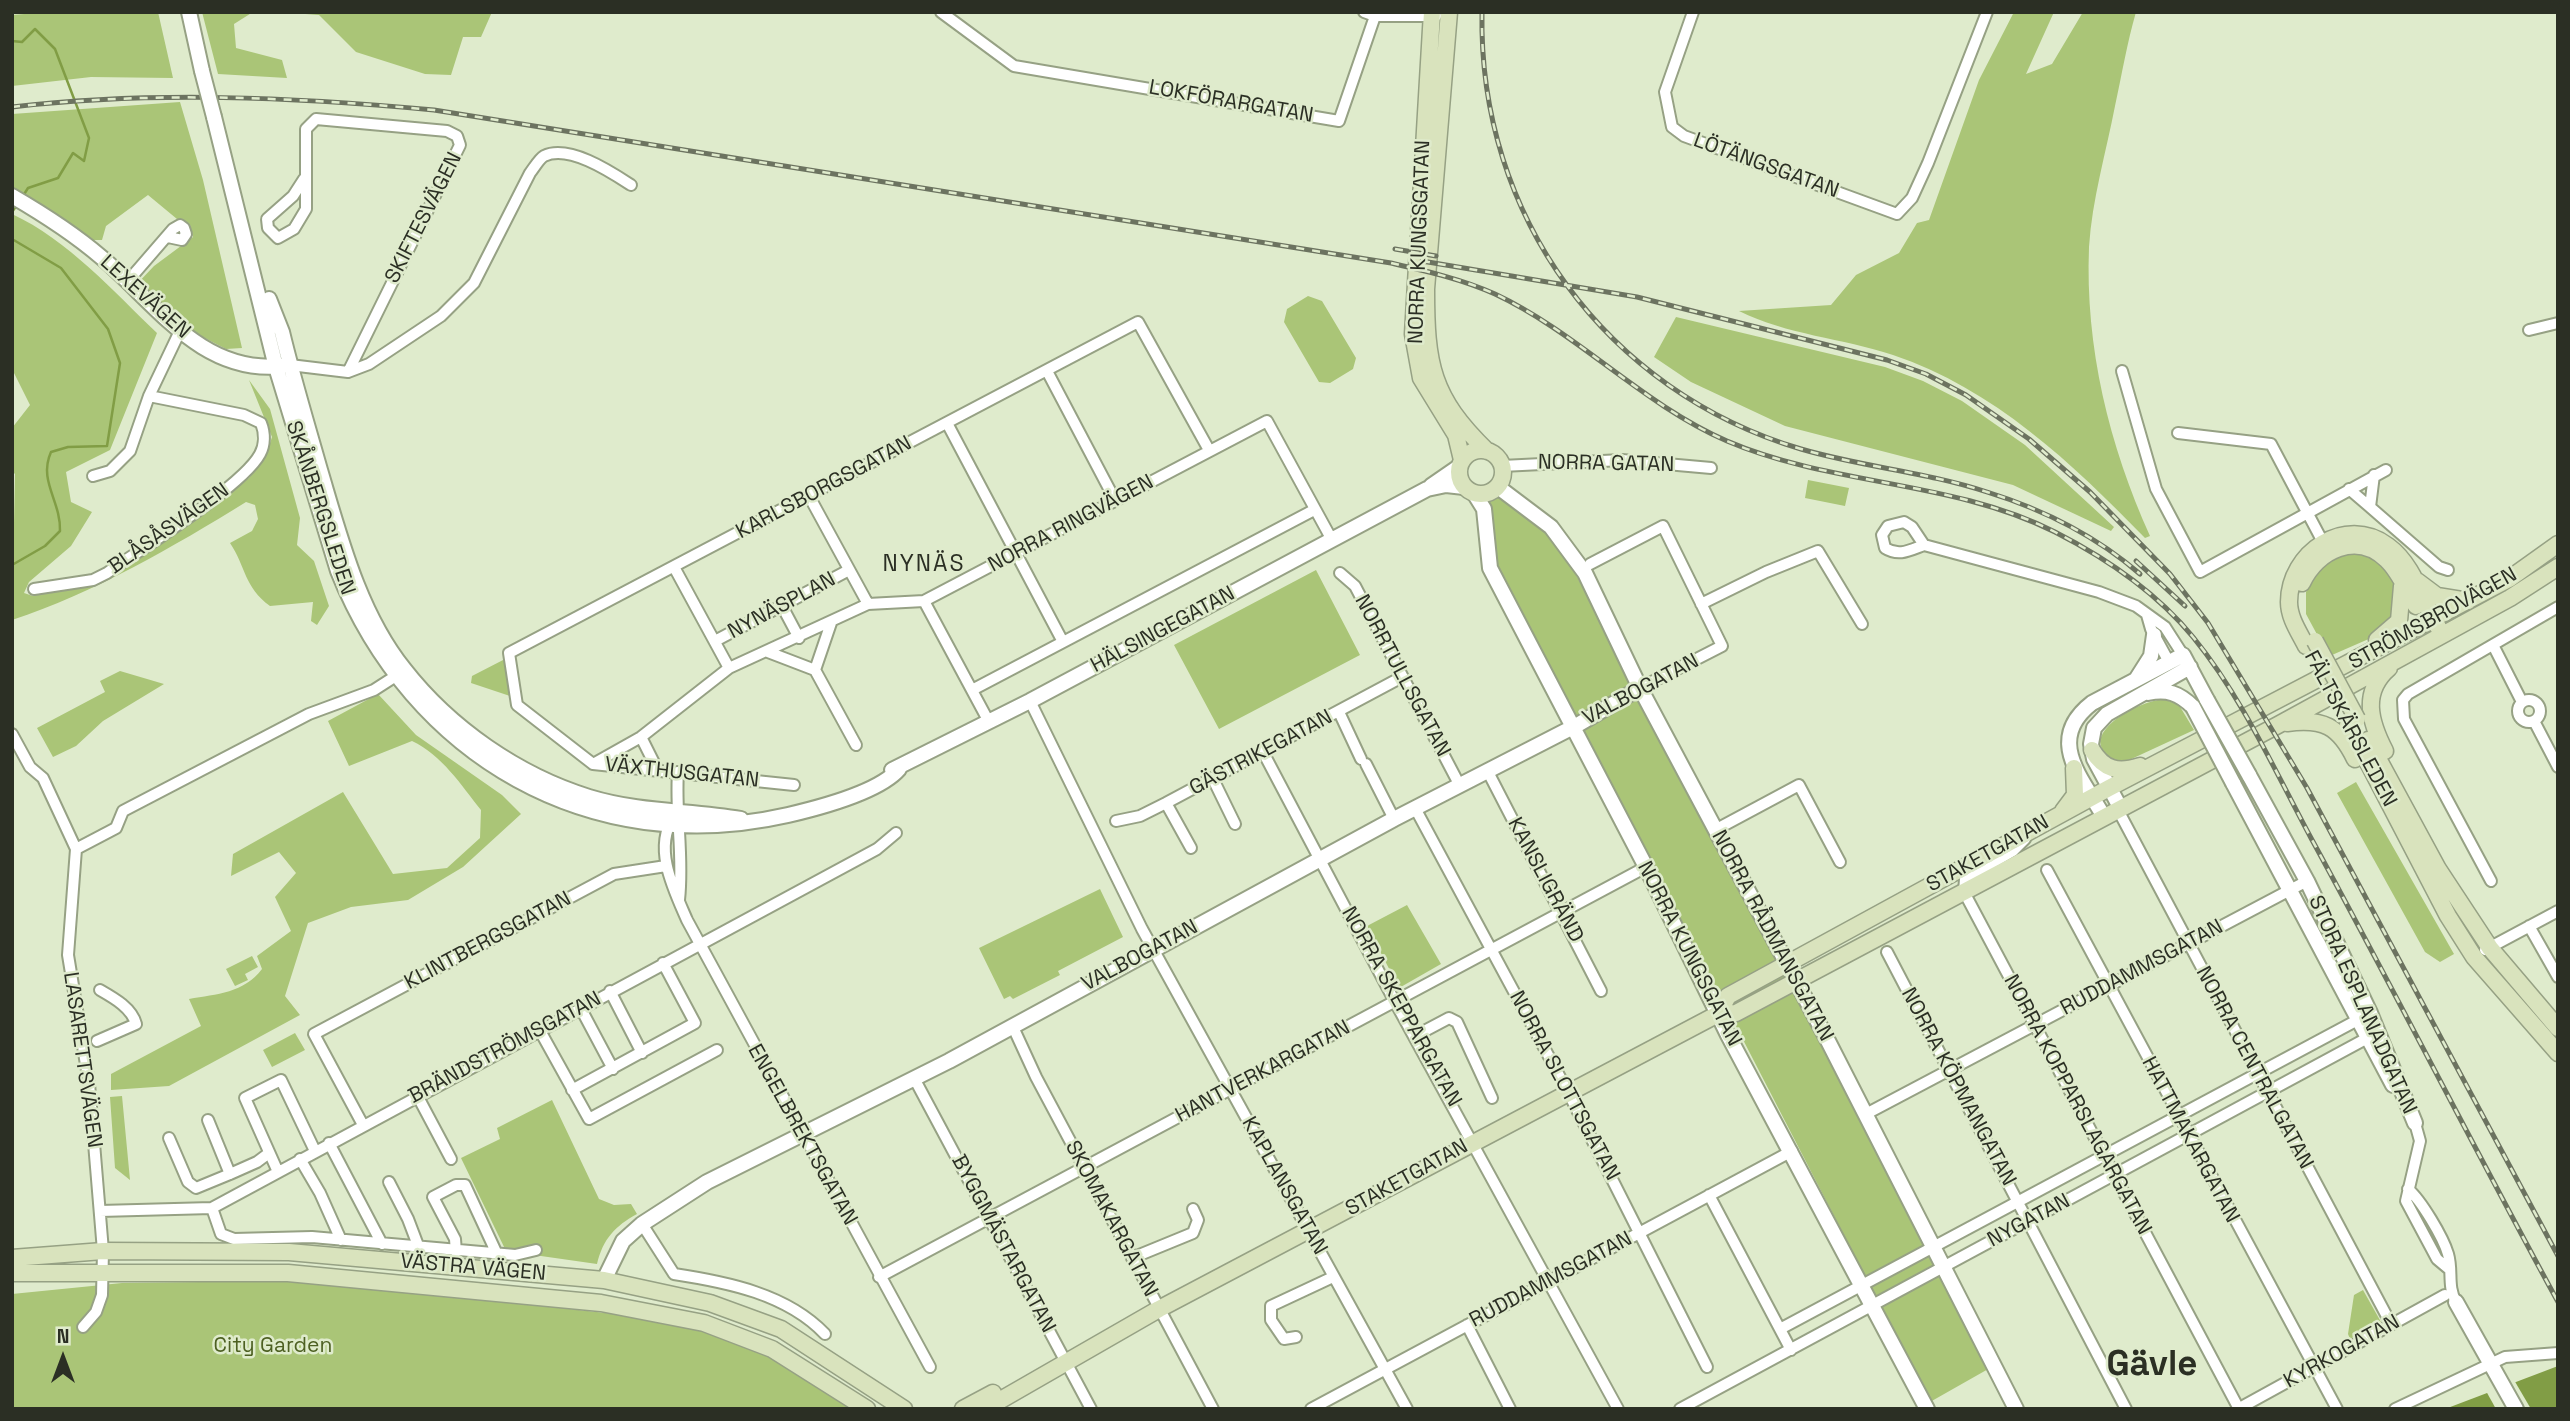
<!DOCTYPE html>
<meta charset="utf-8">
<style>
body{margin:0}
#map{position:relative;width:2570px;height:1421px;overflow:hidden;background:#dfebcc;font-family:"Space Grotesk",sans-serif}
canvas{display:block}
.frame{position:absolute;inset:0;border:14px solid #2b2f24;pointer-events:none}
.north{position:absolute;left:28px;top:1323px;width:70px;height:70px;-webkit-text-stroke:5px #dfebcc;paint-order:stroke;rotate:0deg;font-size:19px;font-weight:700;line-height:28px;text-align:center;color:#2b2f24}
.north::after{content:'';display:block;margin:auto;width:24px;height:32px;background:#2b2f24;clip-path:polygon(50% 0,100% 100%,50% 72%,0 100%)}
</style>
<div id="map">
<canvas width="2570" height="1421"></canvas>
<div class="frame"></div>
<div class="north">N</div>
</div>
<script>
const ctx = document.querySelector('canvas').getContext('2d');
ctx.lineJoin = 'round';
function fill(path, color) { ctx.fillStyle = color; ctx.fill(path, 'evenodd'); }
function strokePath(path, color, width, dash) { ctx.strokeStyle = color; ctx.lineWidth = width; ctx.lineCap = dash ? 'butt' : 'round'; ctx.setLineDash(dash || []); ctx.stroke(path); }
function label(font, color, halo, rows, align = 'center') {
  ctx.font = font + ' "Space Grotesk",sans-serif'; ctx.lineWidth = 5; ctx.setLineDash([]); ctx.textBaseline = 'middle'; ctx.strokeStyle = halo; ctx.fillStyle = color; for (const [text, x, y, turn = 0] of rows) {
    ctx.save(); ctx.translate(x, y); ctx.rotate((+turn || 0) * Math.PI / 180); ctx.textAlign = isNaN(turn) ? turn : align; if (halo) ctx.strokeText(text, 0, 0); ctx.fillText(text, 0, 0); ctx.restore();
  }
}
fill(new Path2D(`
 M48,12H158L173,78L91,77L12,86V15Z
 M202,12H253L234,24L236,48L282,60L287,78L218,74Z
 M278,12H492L481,37H463L451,75L425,74L356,52L319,15Z
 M2014,12H2054L2026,74L2052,64L2083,12H2136C2127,43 2122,74 2115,106C2106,153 2092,199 2089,247C2085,347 2109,445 2150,536L2145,538C2072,463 1994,389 1893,355C1842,338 1787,335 1739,311L1831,305L1856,275L1899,253L1917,223L1929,220L1979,80Z
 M180,102L203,180L242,348L226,349L197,334L180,330L135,286L154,266L193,237L190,225L177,219L148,195L106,226L102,240H84L12,189V114Z
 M12,214C68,240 113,291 157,333L110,450L66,472L71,502L92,512L71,546L29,582L24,593L33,596L102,577L249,478L266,455L272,437L249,380L270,409L300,518L297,545L314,561L329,606L317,625L311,621L313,602L270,606C244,587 246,567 230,543L252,531L258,519L255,505L246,502C173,547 94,593 12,620L15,474L12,471V428L30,405L12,369Z
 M1308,296L1322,301L1356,358L1353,369L1330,383L1319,382L1284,322L1287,309Z
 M1676,317L1885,367L1923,381L1962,401L2025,445L2114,527L2111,531L2013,485L1785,426L1691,382L1654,357Z
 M1808,480L1849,488L1845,506L1805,498Z
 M1501,493L1562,548L1990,1368L1930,1402L1497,563L1485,500Z
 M2352,553C2391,561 2397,576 2396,613L2371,638L2332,655L2327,653L2306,614V592L2315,572L2332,558Z
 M1316,570L1360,655L1219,729L1174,645Z
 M505,659L510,696L471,683L472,676Z
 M120,671L164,684L103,721L76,746L53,757L37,728L105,692L100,681Z
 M378,694L416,735L502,795L521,814L463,867L408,900L351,907L308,923L285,996L300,1015L169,1086L111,1090V1074L201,1026L189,999C217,994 244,993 262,969L257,956L291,931L275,897L296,873L279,852L231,876L233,854L343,792L393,874L447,868L480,838L481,810C461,785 442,755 412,741L349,766L328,721Z
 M2164,699L2179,705L2194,730L2127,761C2112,761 2102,757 2100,741C2104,719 2144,701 2164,699Z
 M2356,782L2454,954L2440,962L2425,952L2337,793Z
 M1100,889L1123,937L1058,971L1060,975L1013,999L1010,996L1004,999L979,948Z
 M1407,905L1441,964L1399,988L1367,926Z
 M252,956L258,967L245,974L248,980L235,986L226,969Z
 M295,1033L305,1050L272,1067L263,1050Z
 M122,1096L130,1180L115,1168L110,1097Z
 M552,1100L599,1199L614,1205L631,1204L637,1214C615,1226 603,1239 597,1264L506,1251L461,1158L500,1139L497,1128Z
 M276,1281L411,1291L632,1316L707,1331L753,1347L853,1409H12V1294L122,1283Z
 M2363,1290L2381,1322L2350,1339L2348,1334L2354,1295Z`), '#aac577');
fill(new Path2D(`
 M2558,1366V1409H2445Z`), '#819d45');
fill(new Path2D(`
 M2514,1380L2531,1409H2496L2486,1391Z`), '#dfebcc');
strokePath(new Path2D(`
 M12,41L22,42L35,29L55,49L89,138L84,161L73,153L58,178L28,188L23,196
 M12,212L17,205
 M12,239L61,268L108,329L120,363L107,446L68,447L51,452C38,481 61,501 60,531L45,546L12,565`), '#819d45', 2.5);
const minor = new Path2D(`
 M941,12L1014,66L1339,121L1375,16
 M1364,12L1375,16H1436
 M1693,12L1665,92L1672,127L1684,136L1897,214L1912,198L1928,163L1987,12
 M304,179L293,196L267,219L268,228L278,238L294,229L306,209V129L316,119L447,131L457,136L460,145L348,372
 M128,281L173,229L180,225L184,228L186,234L182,240L168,237
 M2529,330L2558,323
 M290,365L348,372L369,364L441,316L474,283L530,173C534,168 539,159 544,156C569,144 611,172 631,185
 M1047,371L1115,500
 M2122,371L2156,489L2200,572L2386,470
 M947,423L1063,642
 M2178,433L2271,444L2325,546
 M1502,466L1622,460L1711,468
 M2374,475L2370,507L2439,567L2448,570
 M93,476L110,471L130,451L149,396L180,331
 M2349,489L2370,507
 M809,496L868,604
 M1924,545C1910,550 1899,557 1885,548L1882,535L1888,526L1904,522L1912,527L1924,545L2099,592L2136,606L2165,627L2183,655
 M1590,564L1663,526L1722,646L1640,688
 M674,567L729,668
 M1340,573L1355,586L1459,784
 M34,589L93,580L107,573C141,549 243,486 260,454C265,445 265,433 261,423L244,415L149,396
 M924,601L989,722
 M1701,604L1766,572L1818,551L1862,624
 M782,606L799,638
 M2147,615L2151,629L2169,662
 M715,641L849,570
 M2493,645L2522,702
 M768,652L815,670L831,623
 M815,670L856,745
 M972,690L1314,510
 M2518 711a11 11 0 1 1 22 0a11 11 0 1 1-22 0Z
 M1030,701L1142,929L1407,1409
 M1339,712L1361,759
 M2534,721L2558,767
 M12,734L30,767L43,778L76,849L68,955L89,1083L103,1251L102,1295L96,1312L83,1327
 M641,737L657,769
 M1263,752L1395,1002L1618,1409
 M593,764L641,737L729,668L868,604L924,601L1267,421L1332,540
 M1366,764L1394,819
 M1487,770L1601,991
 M678,772C675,815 684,856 679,900
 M1213,779L1235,824
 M794,785L593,764L517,705L509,653L1138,322L1209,450
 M1166,803L1191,848
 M1415,808L1568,1092L1707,1367
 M2118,810L2391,1324
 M673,818C653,849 674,890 687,920L930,1367
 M1116,821L1140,816L1166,803L1402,677
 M1715,830L1799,785L1840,862
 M2025,839L2013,851L1965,879L1964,892L2239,1409
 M76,849L116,828L123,811L309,714L374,690L402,672
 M2047,870L2337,1409
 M2491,881L2404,719L2403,700L2408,694L2558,607
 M2529,926L2558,977
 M2485,950L2558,911
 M1887,952L2126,1409
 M610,991L642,1053
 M580,1007L613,1069
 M1013,1027L1036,1077L1213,1409
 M539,1029L589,1119L717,1050
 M1415,1036L1449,1018L1457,1022L1492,1098
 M97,1041L136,1024C132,1008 114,998 100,990
 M914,1078L1091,1409
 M572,1090L695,1023L663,963
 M417,1095L451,1159
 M1866,1114L2307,881
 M208,1120L230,1174L257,1162L269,1153
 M2415,1123L2420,1141L2406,1201L2437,1259L2449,1269
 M363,1125L314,1034L614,874L666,866
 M169,1138L188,1182L196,1188L230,1174
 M329,1143L382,1244
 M300,1159L320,1193L341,1240
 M278,1172L245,1098L281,1080L315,1151
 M389,1182L408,1219L419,1248
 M2408,1189C2421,1200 2443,1237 2448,1254C2453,1271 2447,1286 2456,1302
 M1709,1195L1791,1350
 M212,1208L221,1234L234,1239L312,1237L515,1255L536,1250
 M100,1211L212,1208L877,849L896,833
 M642,1224L674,1274C727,1282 787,1294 825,1334
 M456,1252L455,1239L433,1197L456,1185H465L497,1254
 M1132,1258L1193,1233L1198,1220L1193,1209
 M879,1277L1646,867
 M1467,1325L1510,1409
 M1780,1329L2365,1016
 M1296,1337L1284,1339L1271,1320V1306L1333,1277
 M1311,1409L1792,1151
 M1680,1409L2373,1035
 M2238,1409L2445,1295
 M2395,1409L2505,1357L2558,1353`);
const tertiary = new Path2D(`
 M189,12L202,71
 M214,117L276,367L338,571C412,757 591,860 788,815C818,808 879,792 899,769
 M12,196C43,214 73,233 101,257C155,302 201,375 282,366
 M269,299L282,332C293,378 307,424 320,470C340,537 359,613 404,669C450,728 518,775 589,797C642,813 689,810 741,819
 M1431,486L1460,466
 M1498,487L1551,527L1585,573L1640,688L1827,1039L2016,1409
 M1474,493L1484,509L1490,568L1646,867L1728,1035L1927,1409
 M2137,678L2151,656L2154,635
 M2148,693C2167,689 2179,693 2193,707
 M892,770L1030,701L1427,489L1446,485L1464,487
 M2249,775L2307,881L2370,1013L2415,1123
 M2233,783L2393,1085
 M2121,809L2094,759L2091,744L2094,728L2107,714L2190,667
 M2104,817C2083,779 2044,740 2092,703L2183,655L2207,700
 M604,1280L623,1241L642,1224L707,1182L949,1061L1394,819L1579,724L1640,688
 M2456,1302L2516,1409`);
const secondary = new Path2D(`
 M1432,12L1413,334L1421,378L1456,435L1462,460
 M1449,12L1426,289C1426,364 1431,397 1487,451
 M1459 472a22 22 0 1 1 44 0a22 22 0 1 1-44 0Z
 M2417,581L2437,596L2468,601
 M2302,583C2317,550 2357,531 2387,560C2399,571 2407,591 2416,606
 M2377,640L2399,621L2402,586
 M2306,646C2299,632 2289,618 2289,602C2289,553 2345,514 2388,546C2414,565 2422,600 2438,627
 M2287,723C2323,718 2339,726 2355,759
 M2348,724L2448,916L2474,957L2558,1053
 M2368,740L2438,869L2490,948L2558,1028
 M2092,750C2104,770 2118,773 2140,766
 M2385,751C2370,722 2361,692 2389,668
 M2063,811L2075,795L2074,768
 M1718,1014L1728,996L2109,788L2509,579L2558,544
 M12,1258L103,1251L289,1252L604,1280L710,1303L781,1329L904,1409
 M12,1273H288L601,1303L704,1323L772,1349L867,1409
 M963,1409L993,1393
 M985,1409L1159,1309L1718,1014L1736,1013L2278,725L2510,598L2558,567`);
strokePath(minor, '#96a184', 14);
strokePath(tertiary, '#96a184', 18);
strokePath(secondary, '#96a184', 19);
strokePath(minor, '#fff', 10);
strokePath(tertiary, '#fff', 14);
strokePath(secondary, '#d9e3bd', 16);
const rail = new Path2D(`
 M1482,12C1478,216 1606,391 1801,449C1862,467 1927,472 1987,492C2042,509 2096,536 2140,574
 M12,107C152,91 293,97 434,110L1391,263C1426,271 1462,279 1495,294C1578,333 1642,404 1727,441C1832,486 1952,480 2055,532C2106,558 2157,593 2193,637C2242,697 2275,771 2311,838C2395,992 2474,1148 2558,1302
 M1395,249L1436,256
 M1422,261L1637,297L1887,360L1926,374L1966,395L2029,439L2090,492L2170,574L2208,623L2307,788L2558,1256
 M2136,561L2185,606`);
strokePath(rail, '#6c7360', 5);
strokePath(rail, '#dfebcc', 2.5, [8]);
const tertiaryBridge = new Path2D(`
 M202,71L214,117
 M2207,700L2249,775
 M2193,707L2233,783`);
const secondaryBridge = new Path2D(`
 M2315,641L2357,719`);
strokePath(tertiaryBridge, '#96a184', 18, []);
strokePath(secondaryBridge, '#96a184', 19, []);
strokePath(tertiaryBridge, '#fff', 14);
strokePath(secondaryBridge, '#d9e3bd', 16);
label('21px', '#2b2f24', '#dfebcc', [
 ["LOKFÖRARGATAN",1231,102,10],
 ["LÖTÄNGSGATAN",1766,166,20],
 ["SKIFTESVÄGEN",424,218,-63],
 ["NORRA KUNGSGATAN",1420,242,-88],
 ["LEXEVÄGEN",145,297,42],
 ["NORRA GATAN",1606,464,1],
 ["KARLSBORGSGATAN",824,488,-28],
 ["SKÅNBERGSLEDEN",320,508,72],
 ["NORRA RINGVÄGEN",1071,524,-28],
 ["BLÅSÅSVÄGEN",169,529,-35],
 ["NYNÄSPLAN",782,606,-28],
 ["STRÖMSBROVÄGEN",2433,619,-29],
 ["HÄLSINGEGATAN",1163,630,-28],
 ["NORRTULLSGATAN",1402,676,62],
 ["VALBOGATAN",1641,690,-28],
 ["FÄLTSKÄRSLEDEN",2350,729,62],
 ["GÄSTRIKEGATAN",1261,753,-28],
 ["VÄXTHUSGATAN",682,773,6],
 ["STAKETGATAN",1988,854,-29],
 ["KANSLIGRÄND",1545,880,62],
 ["NORRA RÅDMANSGATAN",1772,936,62],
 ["KLINTBERGSGATAN",488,941,-28],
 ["NORRA KUNGSGATAN",1689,954,63],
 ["VALBOGATAN",1140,956,-28],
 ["RUDDAMMSGATAN",2142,968,-28],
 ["STORA ESPLANADGATAN",2362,1005,66],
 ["NORRA SKEPPARGATAN",1401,1007,61],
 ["BRÄNDSTRÖMSGATAN",505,1048,-28],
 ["LASARETTSVÄGEN",82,1060,82],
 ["NORRA CENTRALGATAN",2254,1068,62],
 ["HANTVERKARGATAN",1263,1072,-28],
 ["NORRA SLOTTSGATAN",1564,1086,62],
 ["NORRA KÖPMANGATAN",1958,1087,62],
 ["NORRA KOPPARSLAGARGATAN",2077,1105,62],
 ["ENGELBREKTSGATAN",802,1135,61],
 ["HATTMAKARGATAN",2190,1140,62],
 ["STAKETGATAN",1407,1178,-29],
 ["KAPLANSGATAN",1284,1186,61],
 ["SKOMAKARGATAN",1111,1219,62],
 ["NYGATAN",2029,1221,-28],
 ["BYGGMÄSTARGATAN",1003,1244,62],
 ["VÄSTRA VÄGEN",473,1268,5],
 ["RUDDAMMSGATAN",1551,1280,-28],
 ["KYRKOGATAN",2342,1352,-29]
]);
label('21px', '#4d6022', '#dfebcc', [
 ["City Garden",273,1346]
]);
ctx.letterSpacing = '2px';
label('23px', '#2b2f24', '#dfebcc', [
 ["NYNÄS",924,565]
]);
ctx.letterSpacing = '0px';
label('bold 35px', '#2b2f24', '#dfebcc', [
 ["Gävle",2152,1366]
]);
</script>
